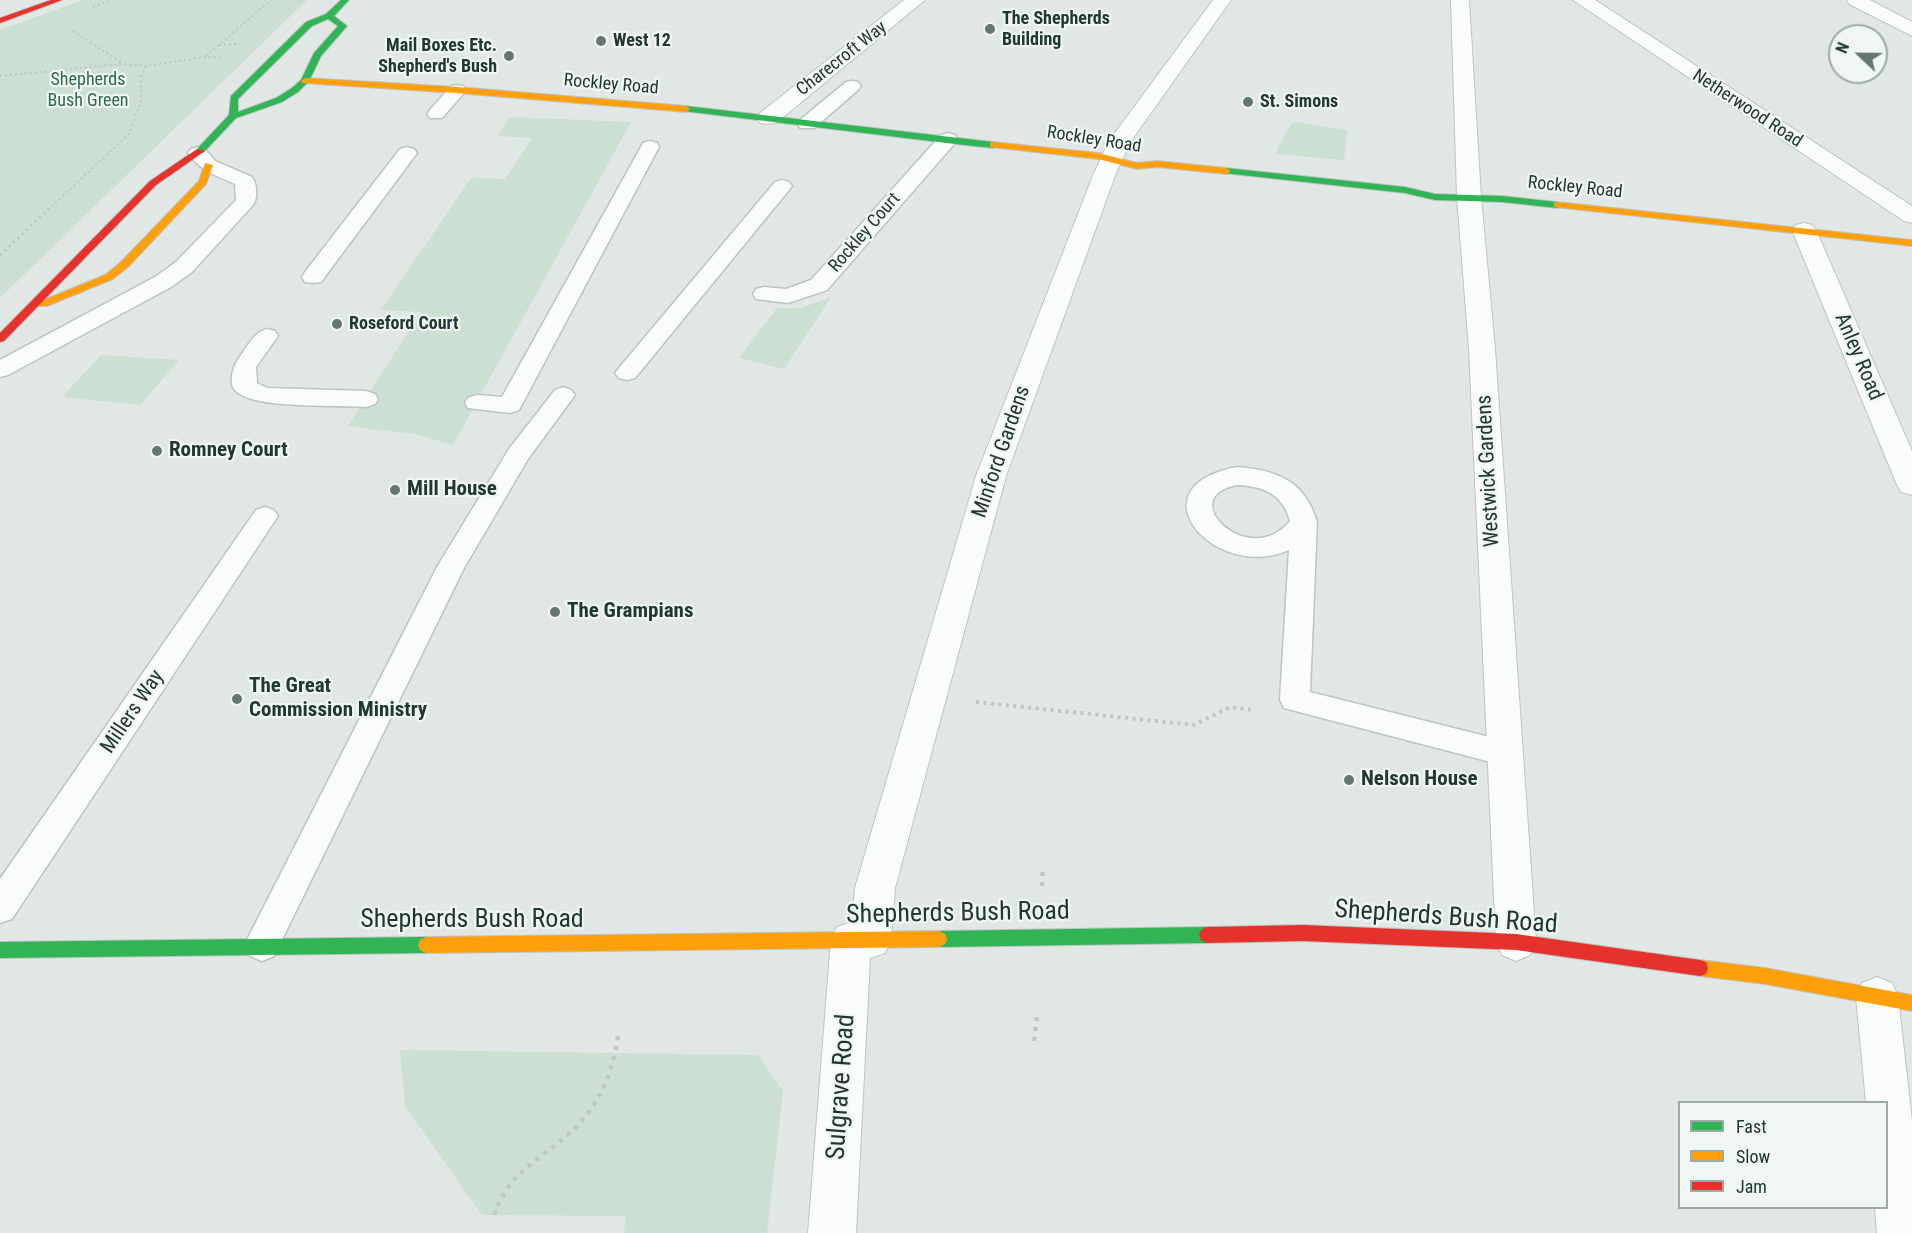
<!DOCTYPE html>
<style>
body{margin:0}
#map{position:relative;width:1912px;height:1233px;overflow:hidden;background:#e1e7e4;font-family:"Roboto Condensed",sans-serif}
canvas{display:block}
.legend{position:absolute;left:1678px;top:1101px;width:210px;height:108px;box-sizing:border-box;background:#eff6f3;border:2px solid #9daaa6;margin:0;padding:8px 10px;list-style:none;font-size:18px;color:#223733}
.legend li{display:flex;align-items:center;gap:12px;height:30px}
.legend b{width:30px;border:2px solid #9daaa6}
.north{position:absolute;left:1828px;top:24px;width:60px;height:60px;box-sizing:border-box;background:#eff6f3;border:2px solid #9daaa6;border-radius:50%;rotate:292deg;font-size:16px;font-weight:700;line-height:24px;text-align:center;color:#223733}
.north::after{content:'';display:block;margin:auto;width:21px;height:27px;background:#657571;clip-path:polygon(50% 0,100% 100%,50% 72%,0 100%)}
</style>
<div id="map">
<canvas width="1912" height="1233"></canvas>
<ul class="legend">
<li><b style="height:8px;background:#30b455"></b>Fast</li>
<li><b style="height:8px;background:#ff9f0a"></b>Slow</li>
<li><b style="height:8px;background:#e5322d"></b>Jam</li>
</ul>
<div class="north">N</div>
</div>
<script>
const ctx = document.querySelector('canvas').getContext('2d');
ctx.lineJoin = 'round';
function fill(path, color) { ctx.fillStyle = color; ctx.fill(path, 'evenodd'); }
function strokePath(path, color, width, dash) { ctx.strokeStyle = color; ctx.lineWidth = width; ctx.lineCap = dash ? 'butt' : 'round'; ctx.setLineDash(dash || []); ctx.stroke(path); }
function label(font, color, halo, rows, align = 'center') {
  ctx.font = font + ' "Roboto Condensed",sans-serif'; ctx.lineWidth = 4.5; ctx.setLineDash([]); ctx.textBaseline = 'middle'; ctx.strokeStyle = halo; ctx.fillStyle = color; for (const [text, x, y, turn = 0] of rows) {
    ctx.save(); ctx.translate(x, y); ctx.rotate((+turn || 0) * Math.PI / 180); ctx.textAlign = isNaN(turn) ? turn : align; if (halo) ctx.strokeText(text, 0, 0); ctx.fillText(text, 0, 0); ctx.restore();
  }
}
fill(new Path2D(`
 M83,0H307L0,298V30Z
 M510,117L631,122L453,445L415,434L348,426L421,312L381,310L471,178L505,179L532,138L498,136Z
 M1293,122L1347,130L1344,160L1277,154L1278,147Z
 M831,297L784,369L739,358L777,308H801Z
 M101,355L179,360L140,405L62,397Z
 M400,1050L758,1055L783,1091L767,1233H624L626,1216L482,1215L405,1106Z`), '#ccdfd3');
const lane = new Path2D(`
 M852,81L858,82L861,86L858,90L814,128H800L798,124L800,120L846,82Z
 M457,85L463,86L466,90L463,94L442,118H430L427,114L430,110L451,86Z
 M948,133L955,135L957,139L955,143L827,290L788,303L756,299L753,294L756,289L764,287L786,289L811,280L941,135Z
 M650,141L657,143L659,147L519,410L510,413L468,408L465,403L468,398L477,395L502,397L641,147L643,143Z
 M198,147L205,149L215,161L252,177C257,184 258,198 253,205L192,272L171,287L8,375L0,377V360L155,277L176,262L236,200L235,184C215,175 202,172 188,153L191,149Z
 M407,147L414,149L417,153L321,282L313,283L305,282L302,277L305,272L400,149Z
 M782,180L789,182L792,186L789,190L635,378L627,380L619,378L615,373L619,368L775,182Z
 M267,329L275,331L278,336L256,367L257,383L267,388L366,391L375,394L378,399L375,404L366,407C337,405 257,409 237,392C227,385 233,366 239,358C247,347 254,332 267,329Z
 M563,387L571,390L575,395L528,459L464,568L274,956L262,961L250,956L244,945L250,934L437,567L509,449L555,390Z
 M1237,467C1277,470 1305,481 1317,522L1310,692L1517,744L1522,753L1517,762L1506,766L1284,708L1280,700L1289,550C1216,583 1130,487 1237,467ZM1237,485C1263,486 1283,494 1290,521C1249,571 1173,497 1237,485Z
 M265,507L274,510L278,516L274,522L12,919L0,923V879L256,510Z`);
const street = new Path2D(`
 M904,0H925L776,123L768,124L760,123L757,118L760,113Z
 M1213,0H1231L1131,141L1116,173L1006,476L895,888L891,940L885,953L870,958L856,1233H808L831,940L837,927L852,922L855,888L976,476L1094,173L1109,141Z
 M1451,0H1469L1481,197L1495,349L1536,942L1530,955L1516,961L1502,955L1496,942L1469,349L1457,197Z
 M1573,0H1595L1912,206V223L1904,221Z
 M1847,0H1870L1912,22V36L1849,4Z
 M1804,223L1812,225L1816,230L1912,451V495L1901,492L1897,485L1792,230L1796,225Z
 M1877,977L1892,983L1898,997L1912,1121V1233H1877L1875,1208H1886V1102H1866L1856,997L1862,983Z`);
const fast = new Path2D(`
 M341,0H349L334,16L347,26L321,56L309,81L298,92L282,102L236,118L203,153H197V149L229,115L231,96L306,22L326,14ZM328,19L338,26L314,53L301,80L292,88L276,98L238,112V99L312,26Z
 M686,106L993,142L997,145L993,148L955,144L683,111L682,109Z
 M1226,168L1405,187L1435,194L1502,196L1557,202L1562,205L1557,208L1502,202L1435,200L1405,193L1223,173V169Z
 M1207,927L1213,930L1215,935L1213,940L1207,943L939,947L933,944L931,939L933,934L939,931Z
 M426,937L432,940L434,945L432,950L426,953L0,958V942Z`);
const slow = new Path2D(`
 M305,78L457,87L686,106L690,109L686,112L457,93L302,83L301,81Z
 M993,142L1098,153L1137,163L1157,161L1226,168L1231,171L1226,174L1157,167L1137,169L1098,159L990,147V143Z
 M205,163L213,165L206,184L128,267L113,279L47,306H39V302L105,275L120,263L199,181Z
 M1557,202L1912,240V246L1554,207V203Z
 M939,931L945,934L947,939L945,944L939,947L426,953L420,950L418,945L420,940L426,937Z
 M1700,960L1765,968L1912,995V1011L1765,984L1700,976L1694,974L1692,968L1694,962Z`);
const jam = new Path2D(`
 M51,0H62L0,23V18Z
 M197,149L205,151L156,185L4,341L0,342V333L150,181Z
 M1303,925L1516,934L1700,960L1706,962L1708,968L1706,974L1700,976L1516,950L1303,941L1207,943L1201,940L1199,935L1201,930L1207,927Z`);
strokePath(lane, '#bec4c1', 3);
strokePath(street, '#bec4c1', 2);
strokePath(fast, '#bec4c2', 2);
strokePath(slow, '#bec4c2', 2);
strokePath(jam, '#bec4c2', 2);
strokePath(new Path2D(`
 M93,7L112,0
 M73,31L122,63
 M219,45L236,44
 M206,56L271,0
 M0,76L123,64L146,66L205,57L223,58
 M48,210L129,134L141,101V77L146,66`), '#bfc7c4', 2, [2, 3]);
strokePath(new Path2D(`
 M0,255L50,208`), '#bfc7c4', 3, [2, 4]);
strokePath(new Path2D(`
 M976,702L1194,725L1230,707L1254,710`), '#bfc7c4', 4, [3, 4.5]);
strokePath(new Path2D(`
 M1042,886L1043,866
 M1034,1041L1037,1016
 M494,1215C510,1170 538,1162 570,1133C598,1107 613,1073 618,1036`), '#bfc7c4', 4.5, [4, 6]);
fill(lane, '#fafbfb');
fill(street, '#fafbfb');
fill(fast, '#30b455');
fill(slow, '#ff9f0a');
fill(jam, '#e5322d');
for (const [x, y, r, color] of [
 [990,29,6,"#657571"],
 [601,41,6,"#657571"],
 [509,56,6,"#657571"],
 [1248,102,6,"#657571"],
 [337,324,6,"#657571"],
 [157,451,6,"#657571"],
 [395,490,6,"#657571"],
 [555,612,6,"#657571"],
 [237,699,6,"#657571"],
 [1349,780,6,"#657571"]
]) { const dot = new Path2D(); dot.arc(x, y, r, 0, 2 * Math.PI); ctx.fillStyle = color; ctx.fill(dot); strokePath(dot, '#eff6f3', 2); }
label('bold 18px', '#223733', '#eff6f3', [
 ["The Shepherds",1002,19],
 ["Building",1002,40],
 ["West 12",613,41],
 ["Mail Boxes Etc.",497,46,"right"],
 ["Shepherd's Bush",497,67,"right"],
 ["St. Simons",1260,102],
 ["Roseford Court",349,324]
], 'left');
label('18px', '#223733', '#eff6f3', [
 ["Charecroft Way",842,59,-38],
 ["Rockley Road",611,85,5],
 ["Netherwood Road",1747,109,33],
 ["Rockley Road",1094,140,9],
 ["Rockley Road",1575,188,6],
 ["Rockley Court",865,233,-49]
]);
label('18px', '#31694b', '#eff6f3', [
 ["Shepherds",88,80],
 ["Bush Green",88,101]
]);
label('21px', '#223733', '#eff6f3', [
 ["Anley Road",1858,357,67],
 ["Minford Gardens",1002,452,-71],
 ["Westwick Gardens",1489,471,-93],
 ["Millers Way",133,712,-56]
]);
label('bold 21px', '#223733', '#eff6f3', [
 ["Romney Court",169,451],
 ["Mill House",407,490],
 ["The Grampians",567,612],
 ["The Great",249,687],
 ["Commission Ministry",249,711],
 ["Nelson House",1361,780]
], 'left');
label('26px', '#223733', '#eff6f3', [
 ["Shepherds Bush Road",958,914,-1],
 ["Shepherds Bush Road",1446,918,4],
 ["Shepherds Bush Road",472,920],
 ["Sulgrave Road",842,1087,-86]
]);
</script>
